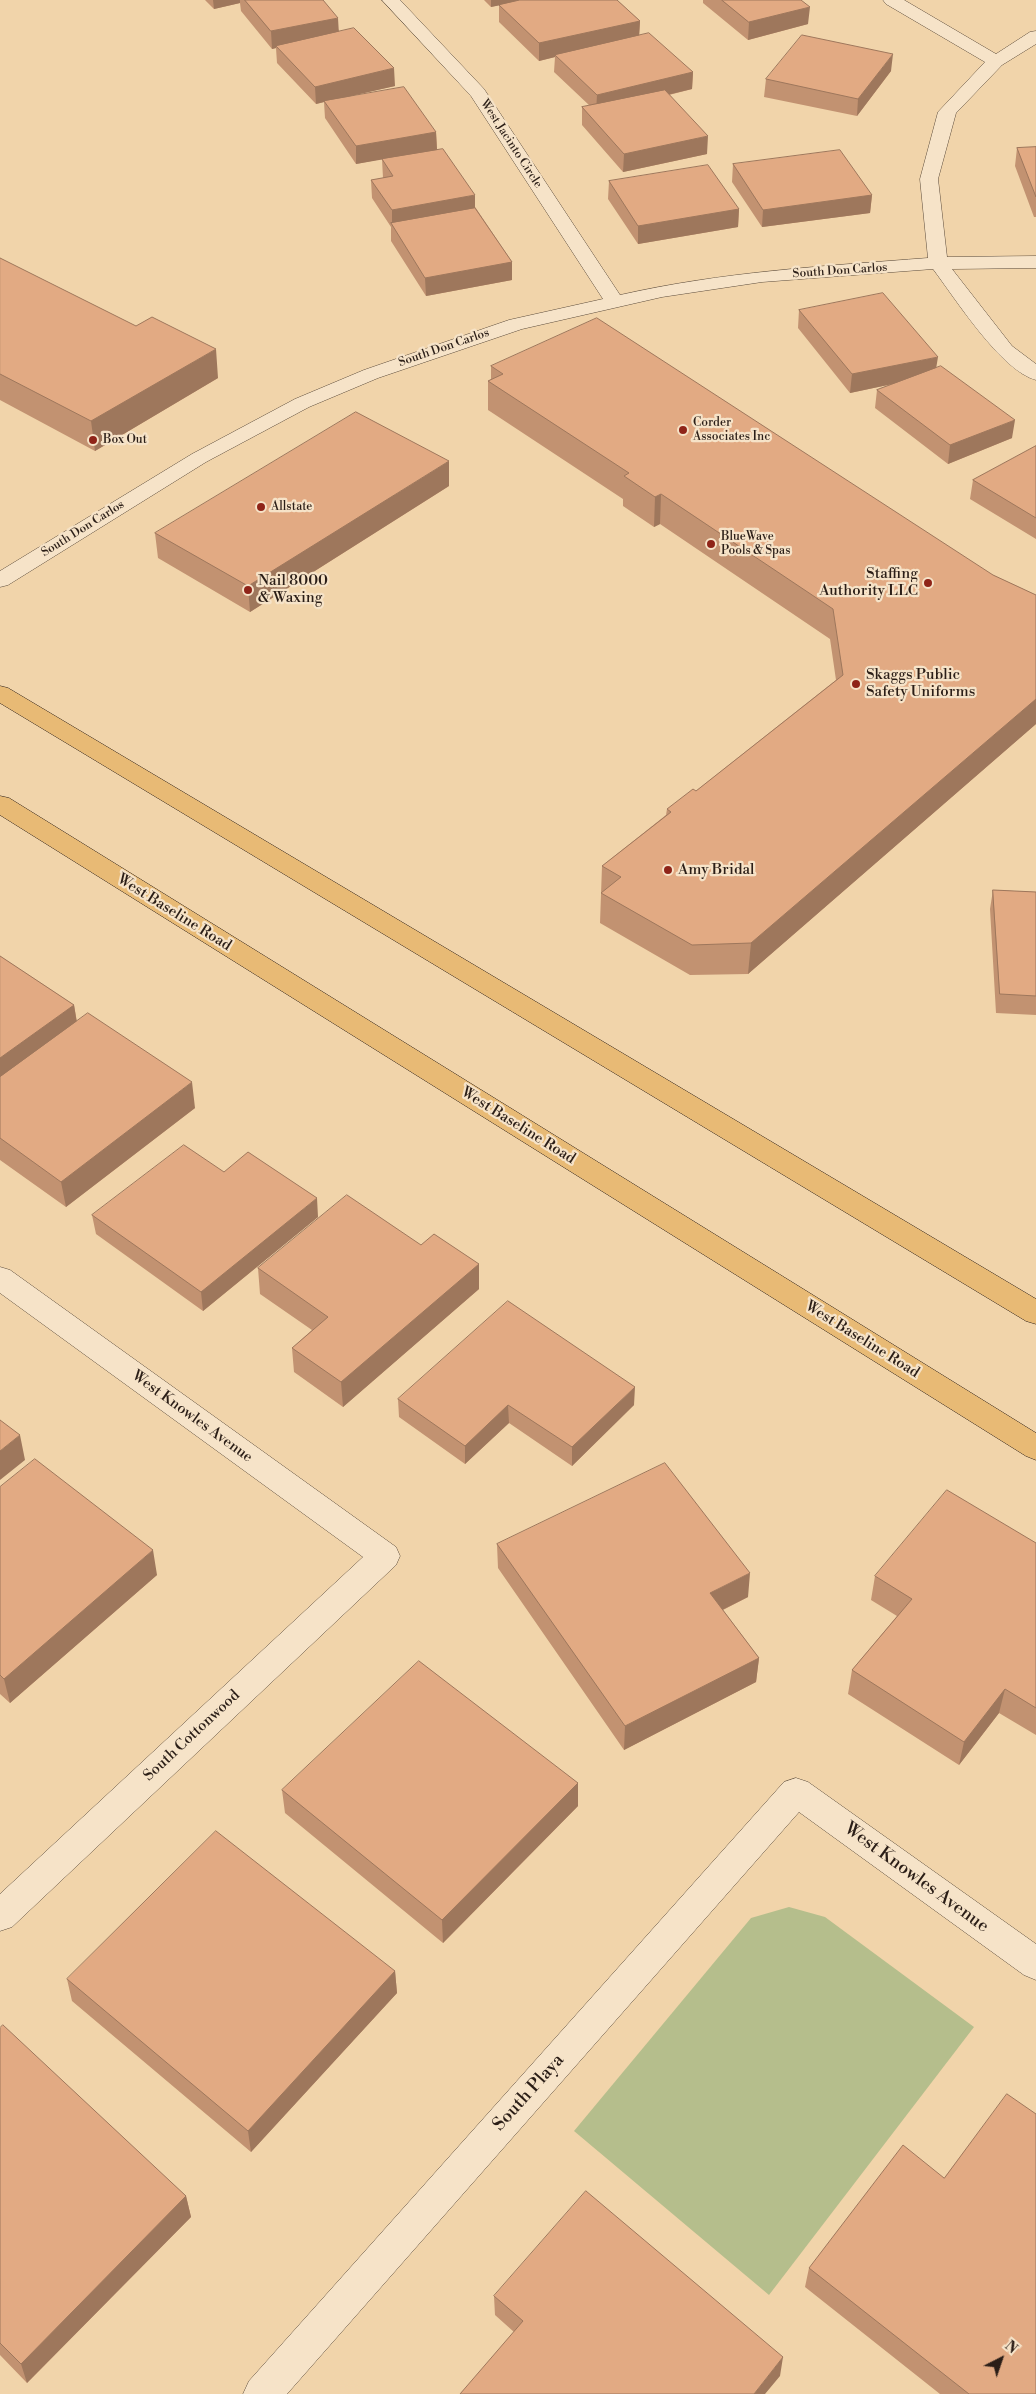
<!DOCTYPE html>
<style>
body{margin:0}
#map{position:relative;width:1036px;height:2394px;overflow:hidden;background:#f1d4aa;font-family:"Libre Bodoni",serif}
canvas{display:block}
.north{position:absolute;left:976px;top:2334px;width:50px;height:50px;-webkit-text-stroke:4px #f6e3c8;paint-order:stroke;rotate:41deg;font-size:14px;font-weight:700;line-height:20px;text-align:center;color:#2b1e17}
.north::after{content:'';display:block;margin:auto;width:18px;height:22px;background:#2b1e17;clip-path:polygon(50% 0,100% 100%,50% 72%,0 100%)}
</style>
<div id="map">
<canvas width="1036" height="2394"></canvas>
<div class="north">N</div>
</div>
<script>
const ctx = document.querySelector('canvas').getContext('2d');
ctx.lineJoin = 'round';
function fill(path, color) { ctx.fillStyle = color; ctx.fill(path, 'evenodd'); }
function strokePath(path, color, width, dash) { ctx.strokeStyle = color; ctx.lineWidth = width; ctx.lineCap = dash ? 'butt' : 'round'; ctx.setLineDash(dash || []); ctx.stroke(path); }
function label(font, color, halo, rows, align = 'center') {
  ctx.font = font + ' "Libre Bodoni",serif'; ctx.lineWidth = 4.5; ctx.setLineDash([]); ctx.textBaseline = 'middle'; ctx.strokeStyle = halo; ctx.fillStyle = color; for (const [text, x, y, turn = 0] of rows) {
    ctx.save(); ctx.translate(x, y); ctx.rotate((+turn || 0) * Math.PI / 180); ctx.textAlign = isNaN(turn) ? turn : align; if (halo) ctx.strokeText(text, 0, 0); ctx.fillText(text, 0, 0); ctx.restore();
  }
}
fill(new Path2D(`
 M789,1907L825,1917L974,2027L769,2295L574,2131L751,1918Z`), '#b5be8c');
const minor = new Path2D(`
 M382,0H400L484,89L620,295C721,272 824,266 928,258L920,179L938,112L985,62L886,4L883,0H904L996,54L1030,32L1036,31V44L1002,65L956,113L938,179L947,257L1036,256V268L952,269L1012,346L1036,364V380C1001,371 955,298 933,269L762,282L662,297L522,329L378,378L309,407L206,462L8,585L0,587V571L192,454L295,399L364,370L509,320L603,299L471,96Z
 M0,1267L10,1270L396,1547L400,1556L396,1565L12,1927L0,1931V1894L363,1557L0,1293Z
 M796,1778L808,1782L1036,1944V1980L1024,1975L799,1812L287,2394H243L249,2381L784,1782Z`);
const primary = new Path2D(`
 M0,686L8,688L1036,1299V1324L1026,1321L0,703Z
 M0,796L9,798L1036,1433V1460L1026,1456L0,815Z`);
strokePath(minor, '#5c4c3c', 1);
strokePath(primary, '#2b1e17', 1);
fill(minor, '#f6e3c8');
fill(primary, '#e8ba75');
fill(new Path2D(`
 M205,0H323L339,31L395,86L350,96L436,132L437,150L512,262V280L426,296L391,241V227L372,198L371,180L383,178L382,159L356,164L325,118L324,102L316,104L277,63L276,48L272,49L241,11L240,3L214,9Z
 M484,0H617L640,21L639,35L693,72L692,89L669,95L707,154L623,172L582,125V107L590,106L554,72L555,57L539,61L499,22V5L491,7Z
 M703,0H801L808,24L748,40L703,3Z
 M891,71L857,116L764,97L766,79Z
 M1036,147V217H1034L1015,166L1017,148Z
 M733,164L872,195L870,213L762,227L732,182Z
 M609,181L739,209L738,227L638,244L608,199Z
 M0,258L218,378L95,451L0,400Z
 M799,310L936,368L1012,438L948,464L875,408L877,390L892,384L850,393L798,328Z
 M491,366L993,575L1036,595V724L748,974L690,975L600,923L602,866L666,815L667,809L696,791L836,680L830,639L660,524L654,527L623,506V499L488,410V381L491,379Z
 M1036,446V539L970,499L973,480Z
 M449,486L250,612L158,558L155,533Z
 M993,890L1036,892V1015L996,1013L990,909Z
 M0,956L74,1005L77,1022L195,1108L66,1207L0,1160Z
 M224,1172L318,1217L203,1311L96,1234L92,1215Z
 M421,1245L479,1264V1289L343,1407L294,1372L292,1348L312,1330L260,1294L258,1268Z
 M398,1399L634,1405L572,1466L509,1423L465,1464L399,1417Z
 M0,1487L157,1575L10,1703L0,1694Z
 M1036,1543V1735L999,1713L959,1765L848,1694L852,1670L897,1616L871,1600L875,1576Z
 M497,1544L748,1597L723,1610L759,1658L756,1682L624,1750L498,1568Z
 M578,1783V1806L443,1943L285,1813L282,1790Z
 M395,1971L397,1993L251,2152L72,2001L67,1979Z
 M0,2028L186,2196L191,2217L27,2383L0,2355Z
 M809,2268L1036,2394H940L805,2287Z
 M494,2296L780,2376L514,2332L495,2315Z`), '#c29271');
fill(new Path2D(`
 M213,0H240V3L214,9Z
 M491,0H526L491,7Z
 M810,7L808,24L748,40L749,22Z
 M338,18L339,35L276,46V48L272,49L271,31Z
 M640,21L639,38L555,55V57L539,61V43Z
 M893,54L891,71L857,116L858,99Z
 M394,68L395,86L325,102L324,101V102L316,104L315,87Z
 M693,72L692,89L596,112L597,95Z
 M436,132L437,150L356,164V146Z
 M708,136L707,154L623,172L624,154Z
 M475,195V213L392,225V210Z
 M872,195L870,213L762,227L763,210Z
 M739,209L738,227L638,244V226Z
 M512,262V280L426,296L425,278Z
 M216,349L218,378L95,451L91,421Z
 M938,357L935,375L850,393L852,374Z
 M1015,420L1012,438L948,464L950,445Z
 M449,461V486L250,612L248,586Z
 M661,494L660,524L654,527L655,497Z
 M1036,699V724L748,974L751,943Z
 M74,1005L78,1030L0,1087V1058Z
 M192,1082L195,1108L66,1207L61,1182Z
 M317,1198L318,1217L203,1311L201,1292Z
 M479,1264V1289L343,1407L341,1382Z
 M635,1387L634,1405L572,1466V1447Z
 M508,1405L509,1423L465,1464V1446Z
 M20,1435L25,1460L0,1480V1451Z
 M153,1550L157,1575L10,1703L4,1679Z
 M750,1573L748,1597L708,1617L710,1593Z
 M759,1658L756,1682L624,1750L625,1726Z
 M1005,1689L999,1713L959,1765L964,1742Z
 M578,1783V1806L443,1943L442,1920Z
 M395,1971L397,1993L251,2152L248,2131Z
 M186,2196L191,2217L27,2383L21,2364Z
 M783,2357L780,2376L765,2394H754Z`), '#9e775c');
const building = new Path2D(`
 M245,0H323L338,18L271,31Z
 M520,0H617L640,21L539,43L499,5Z
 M722,0H801L810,7L749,22Z
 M354,28L394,68L315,87L276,46Z
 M649,33L693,72L597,95L555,55Z
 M802,35L893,54L858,99L766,79Z
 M404,87L436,132L356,146L324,101Z
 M665,90L708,136L624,154L582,107Z
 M1036,147V197L1017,148Z
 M443,149L475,195L392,210L371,180L393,176L382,159Z
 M840,150L872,195L763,210L733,164Z
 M708,165L739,209L638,226L609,181Z
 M475,208L512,262L425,278L391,223Z
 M0,258L136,326L152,317L216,349L91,421L0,374Z
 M883,293L938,357L852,374L799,310Z
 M597,318L993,575L1036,595V699L751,943L692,945L601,893L621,877L602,866L671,812L667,809L693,789L696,791L843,675L833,609L661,494L655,497L624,476L629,473L488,381L503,374L491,366Z
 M941,366L1015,420L950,445L877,390Z
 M356,412L449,461L248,586L155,533Z
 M1036,446V518L973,480Z
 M993,890L1036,892V996L1000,994Z
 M0,956L74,1005L0,1058Z
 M88,1013L192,1082L61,1182L0,1138V1077Z
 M184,1145L224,1172L248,1152L317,1198L201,1292L92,1215Z
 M347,1195L421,1245L434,1234L479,1264L341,1382L292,1348L328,1317L258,1268Z
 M508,1301L635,1387L572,1447L508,1405L465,1446L398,1399Z
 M0,1420L20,1435L0,1451Z
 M35,1459L153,1550L4,1679L0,1675V1487Z
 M665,1463L750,1573L710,1593L759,1658L625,1726L497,1544Z
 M947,1490L1036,1543V1708L1005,1689L964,1742L852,1670L912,1599L875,1576Z
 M419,1661L578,1783L442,1920L282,1790Z
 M216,1831L395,1971L248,2131L67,1979Z
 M3,2025L186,2196L21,2364L0,2343V2028Z
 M1007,2094L1036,2114V2394H969L809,2268L903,2145L944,2178Z
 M586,2191L783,2357L754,2394H460L523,2321L494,2296Z`);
fill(building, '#e2aa83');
strokePath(building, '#9e775c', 1);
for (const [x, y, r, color] of [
 [683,430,5,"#8f2418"],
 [93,440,5,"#8f2418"],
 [261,507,5,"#8f2418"],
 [711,544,5,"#8f2418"],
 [928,583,5,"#8f2418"],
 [248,590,5,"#8f2418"],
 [856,684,5,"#8f2418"],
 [668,870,5,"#8f2418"]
]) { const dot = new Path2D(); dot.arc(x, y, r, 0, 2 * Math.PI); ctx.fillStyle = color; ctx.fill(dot); strokePath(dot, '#f6e3c8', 2); }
label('12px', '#2b1e17', '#f6e3c8', [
 ["West Jacinto Circle",511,144,57],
 ["South Don Carlos",840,271,-4],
 ["South Don Carlos",444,348,-19],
 ["South Don Carlos",83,529,-32]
]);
label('12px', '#2b1e17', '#f6e3c8', [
 ["Corder",693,423],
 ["Associates Inc",693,437],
 ["Box Out",103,440],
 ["Allstate",271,507],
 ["BlueWave",721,537],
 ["Pools & Spas",721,551]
], 'left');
label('15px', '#2b1e17', '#f6e3c8', [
 ["Staffing",918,574,"right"],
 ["Authority LLC",918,591,"right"],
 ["Nail 8000",258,581],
 ["& Waxing",258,598],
 ["Skaggs Public",866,675],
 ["Safety Uniforms",866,692],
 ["Amy Bridal",678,870]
], 'left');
label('15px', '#2b1e17', '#f6e3c8', [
 ["West Baseline Road",174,913,32],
 ["West Baseline Road",518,1126,32],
 ["West Baseline Road",862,1340,32],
 ["West Knowles Avenue",192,1417,36],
 ["South Cottonwood",192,1736,-43]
]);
label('18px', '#2b1e17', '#f6e3c8', [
 ["West Knowles Avenue",916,1878,36],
 ["South Playa",529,2093,-48]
]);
</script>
